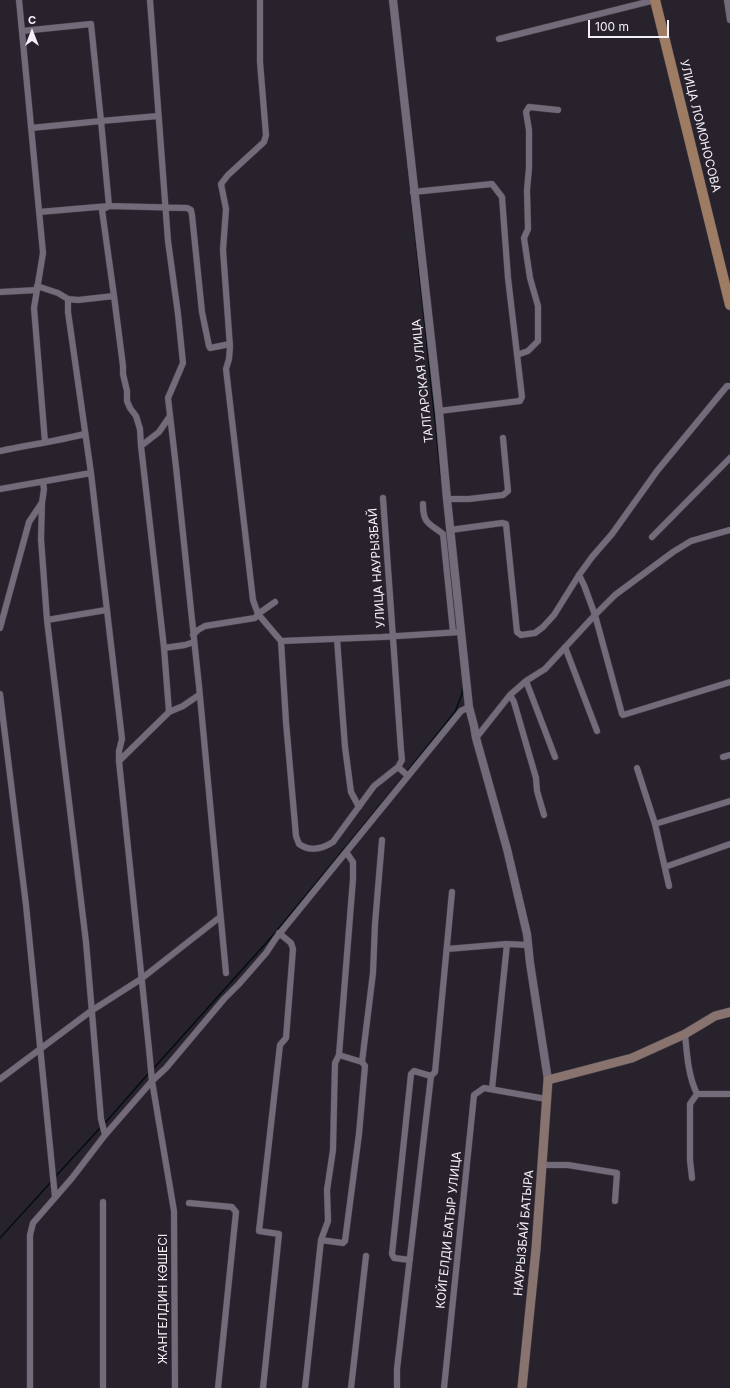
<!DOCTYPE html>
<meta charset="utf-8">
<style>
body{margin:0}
#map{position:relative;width:730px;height:1388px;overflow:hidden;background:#28222d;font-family:Inter,sans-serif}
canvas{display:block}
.north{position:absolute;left:12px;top:12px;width:40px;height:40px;-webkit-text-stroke:3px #28222d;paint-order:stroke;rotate:0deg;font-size:11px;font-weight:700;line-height:16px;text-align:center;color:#f4f0f8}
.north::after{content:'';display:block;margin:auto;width:14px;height:18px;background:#f4f0f8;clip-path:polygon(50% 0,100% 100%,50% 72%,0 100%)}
.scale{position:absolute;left:588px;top:20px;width:81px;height:18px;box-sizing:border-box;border:2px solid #f4f0f8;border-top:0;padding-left:5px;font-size:12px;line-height:14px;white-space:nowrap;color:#f4f0f8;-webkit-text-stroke:3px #28222d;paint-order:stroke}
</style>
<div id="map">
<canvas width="730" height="1388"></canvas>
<div class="north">С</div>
<div class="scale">100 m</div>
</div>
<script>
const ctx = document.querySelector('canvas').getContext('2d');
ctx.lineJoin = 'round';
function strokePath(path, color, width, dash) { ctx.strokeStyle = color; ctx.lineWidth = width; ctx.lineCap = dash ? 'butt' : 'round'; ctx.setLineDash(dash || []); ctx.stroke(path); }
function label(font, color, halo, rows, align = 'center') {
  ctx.font = font + ' Inter,sans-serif'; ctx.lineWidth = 3; ctx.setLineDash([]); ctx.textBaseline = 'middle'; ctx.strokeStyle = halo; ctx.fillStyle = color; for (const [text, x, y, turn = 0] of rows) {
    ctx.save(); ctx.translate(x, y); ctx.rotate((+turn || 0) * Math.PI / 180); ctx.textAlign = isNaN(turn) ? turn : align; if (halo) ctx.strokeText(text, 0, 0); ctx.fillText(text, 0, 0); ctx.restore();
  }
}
strokePath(new Path2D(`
 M406,148L441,478
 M406,773L455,712L462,694L463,683
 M153,1069L275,933L404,776
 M105,1123L149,1073
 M55,1177L101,1127
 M0,1238L51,1182`), '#010e11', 1.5);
const minor = new Path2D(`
 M19,0L43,253L34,308L45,442
 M150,0L168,241L178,314L183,363L168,398L176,467L199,686L226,973
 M260,0V62L266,135L264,142L228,175L221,184L226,209L223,250L230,347L229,359L226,369L253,600L258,614L281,641L382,637L461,632
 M727,0L730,20
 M22,31L91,24L101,121L31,128
 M499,39L655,0
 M413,192L492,184L502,197L508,278L522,397L520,401L439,411
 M39,212L109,206L187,208L191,210L192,215L202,312L209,346L210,348L230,344
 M37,286L58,293L68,299V312L91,473L122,739L119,751V761L149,1049L152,1081L174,1211L175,1388
 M0,292L37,290
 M114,296L102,210L109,206L101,121L158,116
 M68,299L78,300L114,296L123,366V374L127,391V401L130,408L136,416L140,429L141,446
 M517,355L528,351L538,341V306L530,278L524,238L528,229L527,190L529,168V130L526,112L529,107L558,110
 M0,451C29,445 57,441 85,434
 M43,482L44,489L42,503L41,539L47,620L86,942L101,1119L105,1135
 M0,489L91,473
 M383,498L401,750L402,760L398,767L408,776
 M447,499H469L503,495L508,491L503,438
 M423,504C423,524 429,523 443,534L453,632
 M450,530L502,523L506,524L517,632L521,635L535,633L543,627L554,615L579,575L592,557L612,534L657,471L727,386H730
 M652,537L730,458
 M579,575L584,585L595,615L615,595L673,552L691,541L730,530
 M47,620L106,610
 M0,628L29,522L41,504
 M193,635L198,630L205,626L255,618L258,614L275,602
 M337,639L345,747L351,792L359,807
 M281,641L286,722L296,836L299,844C310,852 322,849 333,842L374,786L398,767
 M565,647L597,731
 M164,648L185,645L194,642
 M526,681L555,757
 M0,694L26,905L55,1197
 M510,695L514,702L536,778L537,791L544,815
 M169,712L183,706L199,695
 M476,738L510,695L526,681L545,669L595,615L622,714L623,715L730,682
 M723,757L730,755
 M119,761L169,712L164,648L141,446L159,432L170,416
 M637,768L655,824
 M665,867L730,844
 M669,886L655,824L730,801
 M447,949L507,944
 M685,1034C687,1055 688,1075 697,1094H730
 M362,1062L373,973L375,924L382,840
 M0,1079L91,1011L141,979L220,917
 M492,1089L507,944L528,945
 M542,1165H568L617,1173L615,1201
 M692,1178L690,1160V1104L697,1094
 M103,1202V1388
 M189,1203L232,1207L236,1212L218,1388
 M321,1240L343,1243L345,1241L359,1134L365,1066L362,1062L339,1055
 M410,1260L394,1258L392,1254L411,1074L414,1071L431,1076
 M30,1388V1235L33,1223L72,1178L105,1135L152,1081L166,1068L224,999L239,984L266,953L276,938L461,711L469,707
 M263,1388L279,1234L259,1231L280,1045L286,1038L293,949L291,943L279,933
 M305,1388L321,1240L328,1221L327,1190L333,1150L335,1063L339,1055L353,879V862L346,852
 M351,1388L366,1256
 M397,1388V1369L431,1076L435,1072L452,892
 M444,1388L474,1095L484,1088L546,1099`);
const tertiary = new Path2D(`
 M393,0L439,411L447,499L469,707L474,726L476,738L507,849L527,934L530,963L548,1080`);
const secondary = new Path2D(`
 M522,1388L536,1249L548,1080L632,1058L685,1034L715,1016L730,1012`);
const primary = new Path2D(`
 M655,0L730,305`);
strokePath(minor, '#433d47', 7);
strokePath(tertiary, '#433d47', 9);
strokePath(secondary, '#433d47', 10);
strokePath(primary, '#433d47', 11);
strokePath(minor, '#736b79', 6);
strokePath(tertiary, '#736b79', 8);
strokePath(secondary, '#88736e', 9);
strokePath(primary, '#9e7b63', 10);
label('12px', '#f4f0f8', '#28222d', [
 ["УЛИЦА ЛОМОНОСОВА",700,126,76],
 ["ТАЛГАРСКАЯ УЛИЦА",423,381,-96],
 ["УЛИЦА НАУРЫЗБАЙ",377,568,-94],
 ["КОЙГЕЛДИ БАТЫР УЛИЦА",449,1230,-84],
 ["НАУРЫЗБАЙ БАТЫРА",524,1233,-85],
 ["ЖАНГЕЛДИН КӨШЕСІ",163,1299,-90]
]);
</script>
